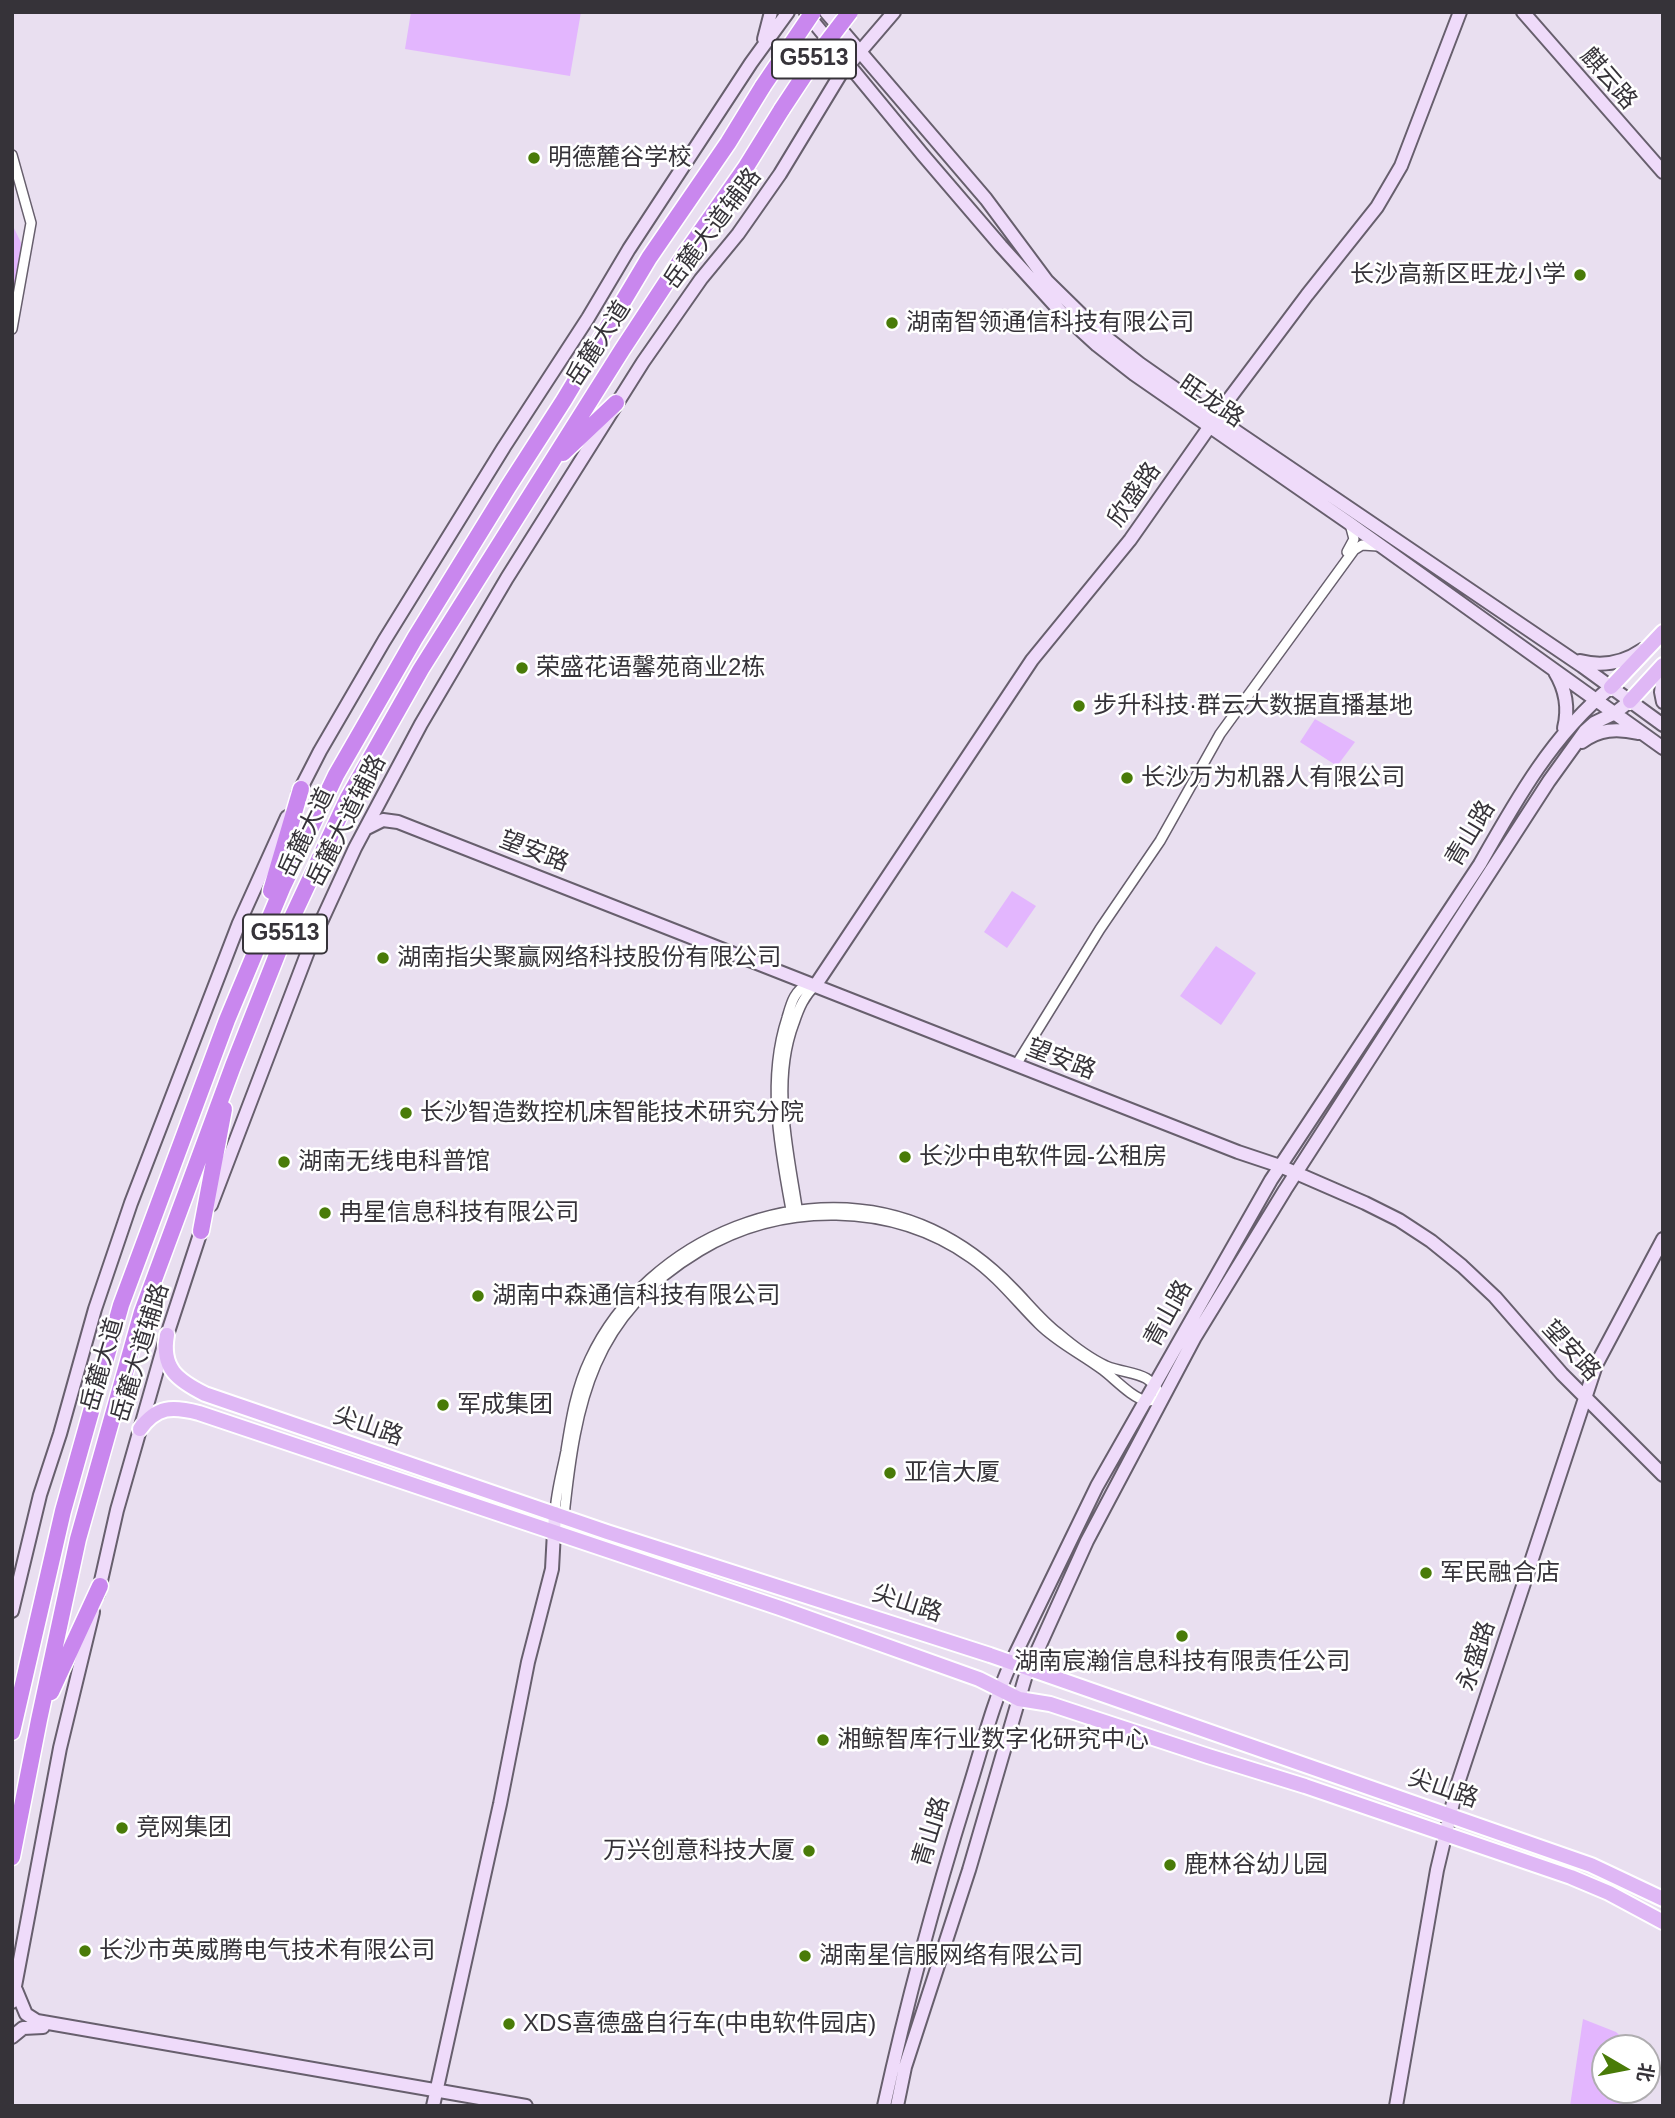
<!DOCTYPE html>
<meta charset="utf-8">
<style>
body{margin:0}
#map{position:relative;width:1675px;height:2118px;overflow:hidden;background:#e9dff0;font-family:Helvetica,"Noto Sans SC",sans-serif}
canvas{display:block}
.frame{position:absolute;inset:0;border:14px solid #363339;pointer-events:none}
.north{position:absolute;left:1591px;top:2034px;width:70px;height:70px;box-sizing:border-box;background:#fff;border:2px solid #afadb0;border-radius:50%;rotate:100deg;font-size:19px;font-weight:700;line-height:28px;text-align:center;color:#363339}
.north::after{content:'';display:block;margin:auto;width:24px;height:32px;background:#497b08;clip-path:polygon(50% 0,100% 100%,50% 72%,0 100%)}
</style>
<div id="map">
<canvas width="1675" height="2118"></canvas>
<div class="frame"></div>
<div class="north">北</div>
</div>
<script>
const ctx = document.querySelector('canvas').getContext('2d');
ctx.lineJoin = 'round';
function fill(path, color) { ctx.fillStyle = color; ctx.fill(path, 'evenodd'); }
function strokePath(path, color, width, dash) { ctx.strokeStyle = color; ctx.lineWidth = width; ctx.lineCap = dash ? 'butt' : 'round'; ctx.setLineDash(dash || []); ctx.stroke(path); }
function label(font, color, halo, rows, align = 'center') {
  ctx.font = font + ' Helvetica,"Noto Sans SC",sans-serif'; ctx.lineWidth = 5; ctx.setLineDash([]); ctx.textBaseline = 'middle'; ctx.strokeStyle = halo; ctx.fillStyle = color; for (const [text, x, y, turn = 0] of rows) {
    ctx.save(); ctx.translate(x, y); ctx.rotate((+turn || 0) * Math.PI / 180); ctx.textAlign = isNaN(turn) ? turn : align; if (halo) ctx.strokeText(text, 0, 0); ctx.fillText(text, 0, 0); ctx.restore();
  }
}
fill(new Path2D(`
 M411,12H581L570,76L405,49Z
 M12,224L26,253L12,329Z
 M1315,719L1355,742L1337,766L1300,742Z
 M1012,891L1036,906L1007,948L984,932Z
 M1216,946L1256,973L1221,1025L1180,996Z
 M1583,2019L1616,2032L1633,2048H1605V2090H1630L1627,2106H1570Z`), '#e3b6fe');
const street = new Path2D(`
 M12,155L31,223L12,329
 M1347,552L1354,539L1350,524
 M1016,1065L1100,929L1160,841L1220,734L1354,550L1362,545L1378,546
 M798,1214C789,1152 771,1084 794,1023C799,1008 804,996 815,986
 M792,1215C780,1150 766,1082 787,1018C791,1004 794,990 809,984
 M555,1513C556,1492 562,1472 566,1451C571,1419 576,1388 590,1359C647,1237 807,1171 932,1229C962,1243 990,1264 1013,1288C1028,1303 1041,1320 1058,1333C1072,1345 1089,1358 1106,1366C1131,1376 1149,1369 1162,1398C1158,1399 1151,1401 1147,1401C1132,1398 1115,1379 1103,1370C1082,1354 1058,1343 1039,1324C1016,1301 997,1276 971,1258C891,1202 782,1202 700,1251C592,1316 576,1400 564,1516`);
const secondary = new Path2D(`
 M826,12L986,199L1047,281L1098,331L1140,364L1237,432L1582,666L1663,725
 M1523,12L1663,172
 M806,13L923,155L1001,246L1061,312L1097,345L1134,374L1349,523L1663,748
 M764,39L771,12
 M1580,661C1603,667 1623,663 1642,650
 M1555,672C1566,690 1569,708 1564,728
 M1663,677L1661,692L1663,702
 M1582,742C1599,729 1617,728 1638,733
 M298,794L320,751L384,641L504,447L588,318L629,249L751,63L788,12
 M367,828L383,820L398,822L1238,1152L1280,1166L1365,1203L1399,1220L1431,1241L1462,1266L1495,1297L1562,1374L1663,1475
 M815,986L1032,660L1130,540L1229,399L1307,295L1377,207L1401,166L1460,12
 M211,1205L310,946L355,848L421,724L507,578L643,362L701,279L738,234L780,174L840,75L894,12
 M98,1594L117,1510L167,1335L203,1225
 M12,1611L40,1495L60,1434L95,1309L131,1203L239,923L287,817
 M16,1990L26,2014L37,2021L526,2106
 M12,2002L60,1748L93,1612
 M12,2037L23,2028L43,2027
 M433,2106L500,1804L528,1662L552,1569L555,1513
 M884,2106C907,2001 935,1898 967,1795C981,1751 992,1705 1011,1663L1097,1486L1271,1180L1480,864C1516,800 1553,734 1611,687
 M897,2106L905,2067L969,1870L1025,1678L1087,1541L1195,1337L1285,1190L1428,968L1549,781L1585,731L1594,723L1615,713L1630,701
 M1396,2106L1437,1870L1457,1786L1596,1365L1663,1239`);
const primary = new Path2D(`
 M1611,687L1663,632
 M1630,701L1663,665
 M167,1335C161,1368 177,1380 205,1394L607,1532L990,1655L1591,1865L1663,1899
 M140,1429C157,1406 172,1406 199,1413L780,1608L979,1679L1019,1699L1050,1704L1208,1756L1305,1786L1571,1877L1609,1893L1663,1922`);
const highway = new Path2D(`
 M563,453L616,403
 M271,891L301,789
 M201,1231L224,1109
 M51,1692L100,1586
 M12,1732L63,1511L121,1305L227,1020L283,886L336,775L415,638L508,487L564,400L649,258L728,143L763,86
 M12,1857L39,1720L78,1539L142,1312L233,1066L290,922L348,798L421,669L622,350L685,254L746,167L782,109`);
strokePath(street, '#675f6d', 12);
strokePath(secondary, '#675f6d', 16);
strokePath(primary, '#fff', 18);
strokePath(highway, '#fff', 19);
strokePath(street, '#fff', 9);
strokePath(secondary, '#efdbfa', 12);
strokePath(primary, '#dfb7f5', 14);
strokePath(highway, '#c987ee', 16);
const highwayBridge = new Path2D(`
 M763,86L813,12
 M782,109L821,50L850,12`);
strokePath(highwayBridge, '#fff', 19, []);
strokePath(highwayBridge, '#c987ee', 16);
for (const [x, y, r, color] of [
 [534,158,7,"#497b08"],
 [1580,275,7,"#497b08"],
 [892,323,7,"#497b08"],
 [522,668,7,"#497b08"],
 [1079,706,7,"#497b08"],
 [1127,778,7,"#497b08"],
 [383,958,7,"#497b08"],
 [406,1113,7,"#497b08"],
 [905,1157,7,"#497b08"],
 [284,1162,7,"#497b08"],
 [325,1213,7,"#497b08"],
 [478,1296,7,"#497b08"],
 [443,1405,7,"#497b08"],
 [890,1473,7,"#497b08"],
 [1426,1573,7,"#497b08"],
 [1182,1636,7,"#497b08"],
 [823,1740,7,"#497b08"],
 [122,1828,7,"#497b08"],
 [809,1851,7,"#497b08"],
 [1170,1865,7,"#497b08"],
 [85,1951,7,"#497b08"],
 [805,1956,7,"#497b08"],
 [509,2024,7,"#497b08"]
]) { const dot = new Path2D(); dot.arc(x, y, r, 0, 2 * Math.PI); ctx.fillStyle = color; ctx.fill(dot); strokePath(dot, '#fff', 2.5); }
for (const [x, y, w] of [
 [814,59,84],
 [285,934,84]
]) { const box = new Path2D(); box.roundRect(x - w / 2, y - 19.5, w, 39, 5); ctx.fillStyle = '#fff'; ctx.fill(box); strokePath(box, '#363339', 2); }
label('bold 23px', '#363339', null, [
 ["G5513",814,59],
 ["G5513",285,934]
]);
label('24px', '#363339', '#fff', [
 ["麒云路",1608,79,49],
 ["岳麓大道辅路",713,229,-53],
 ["岳麓大道",599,344,-57],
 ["旺龙路",1211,402,34],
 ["欣盛路",1135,495,-55],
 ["岳麓大道辅路",347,821,-63],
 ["岳麓大道",307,833,-64],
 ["青山路",1471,834,-59],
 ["望安路",534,852,21],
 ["望安路",1061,1060,21],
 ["青山路",1169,1314,-61],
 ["望安路",1571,1351,47],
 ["岳麓大道辅路",141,1353,-73],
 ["岳麓大道",103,1365,-74],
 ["尖山路",368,1427,19],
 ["尖山路",907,1604,18],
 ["永盛路",1477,1656,-72],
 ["尖山路",1443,1789,19],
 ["青山路",932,1832,-73]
]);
label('24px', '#363339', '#fff', [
 ["明德麓谷学校",548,158],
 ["长沙高新区旺龙小学",1566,275,"right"],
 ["湖南智领通信科技有限公司",906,323],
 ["荣盛花语馨苑商业2栋",536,668],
 ["步升科技·群云大数据直播基地",1093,706],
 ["长沙万为机器人有限公司",1141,778],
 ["湖南指尖聚赢网络科技股份有限公司",397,958],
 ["长沙智造数控机床智能技术研究分院",420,1113],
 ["长沙中电软件园-公租房",919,1157],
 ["湖南无线电科普馆",298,1162],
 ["冉星信息科技有限公司",339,1213],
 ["湖南中森通信科技有限公司",492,1296],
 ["军成集团",457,1405],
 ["亚信大厦",904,1473],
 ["军民融合店",1440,1573],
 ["湖南宸瀚信息科技有限责任公司",1182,1662,"center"],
 ["湘鲸智库行业数字化研究中心",837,1740],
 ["竞网集团",136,1828],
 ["万兴创意科技大厦",795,1851,"right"],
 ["鹿林谷幼儿园",1184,1865],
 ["长沙市英威腾电气技术有限公司",99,1951],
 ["湖南星信服网络有限公司",819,1956],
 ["XDS喜德盛自行车(中电软件园店)",523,2024]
], 'left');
</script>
